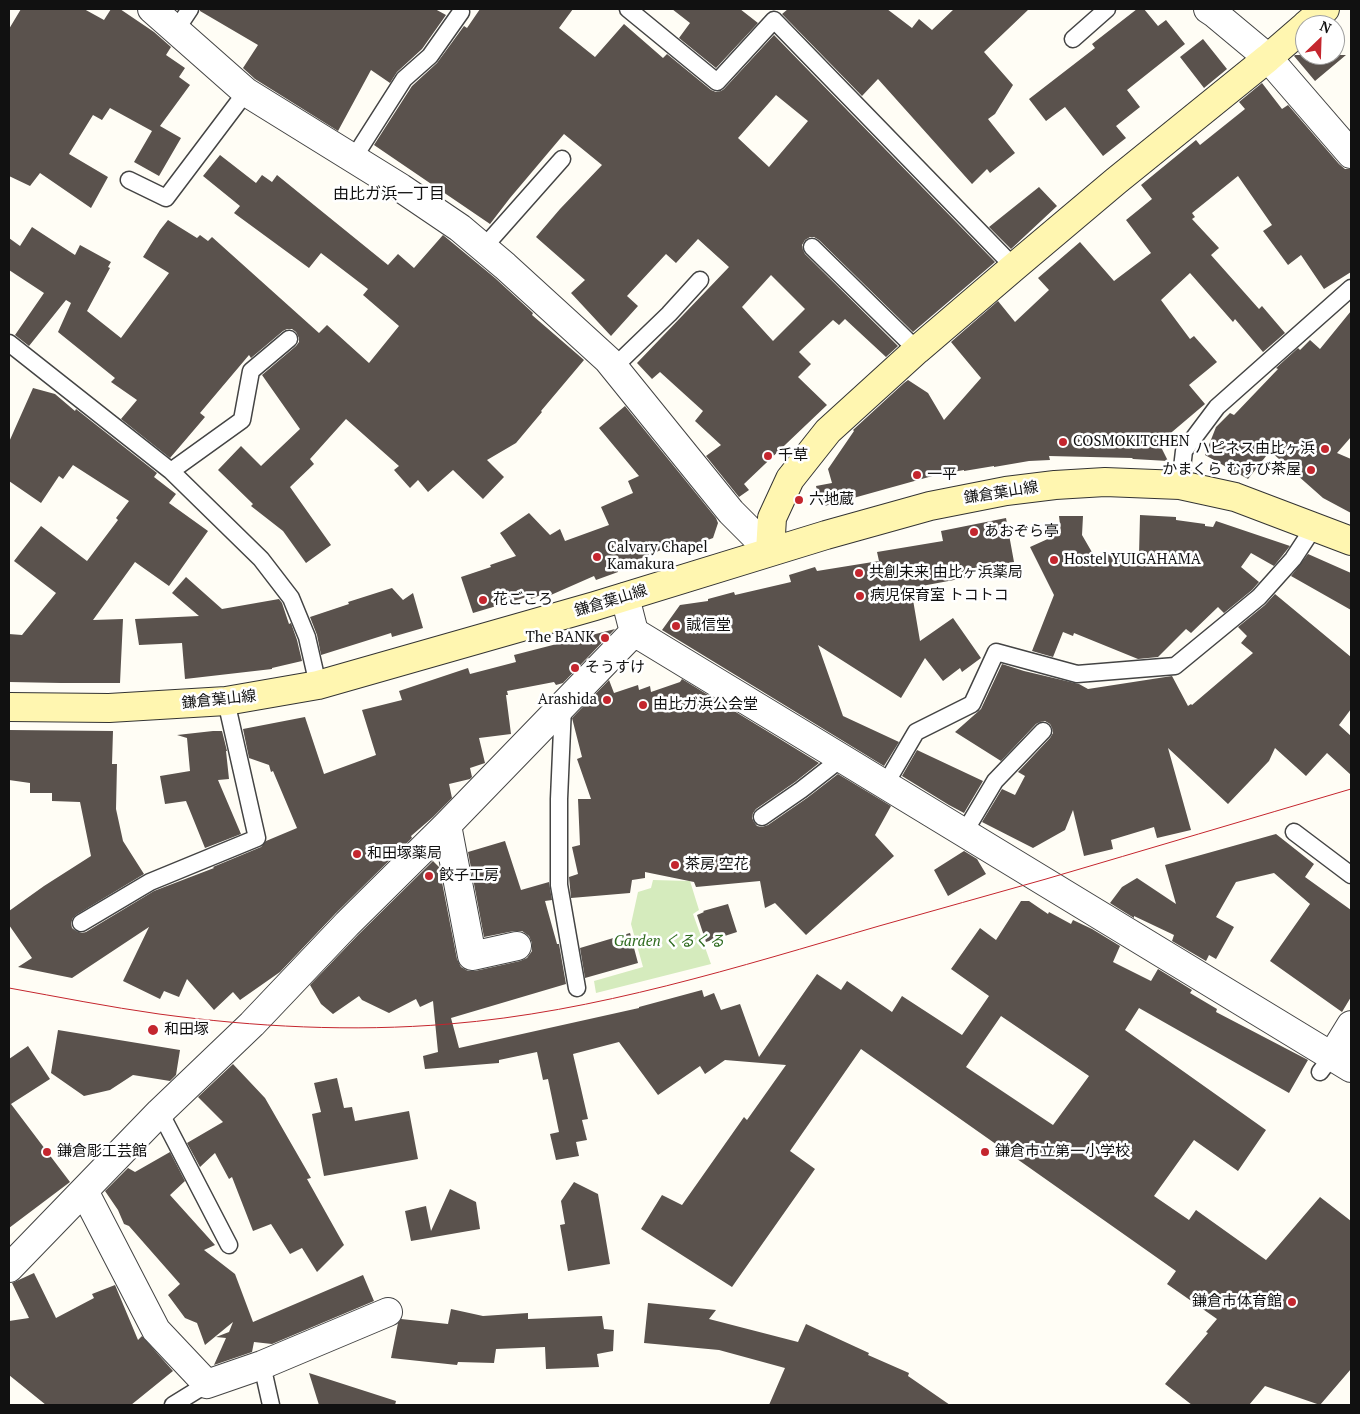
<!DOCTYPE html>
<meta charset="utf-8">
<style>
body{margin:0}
#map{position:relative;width:1360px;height:1414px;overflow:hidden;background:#fffdf5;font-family:"PT Serif",serif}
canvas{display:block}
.frame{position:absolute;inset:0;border:10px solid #111;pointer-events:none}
.north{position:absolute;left:1295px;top:15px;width:50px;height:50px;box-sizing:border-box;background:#fff;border:1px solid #a0a0a0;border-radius:50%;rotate:24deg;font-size:14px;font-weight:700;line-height:20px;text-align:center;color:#111}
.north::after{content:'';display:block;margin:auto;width:18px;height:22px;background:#c4262e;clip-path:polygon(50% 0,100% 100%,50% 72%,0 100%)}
</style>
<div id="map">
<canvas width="1360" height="1414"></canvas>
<div class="frame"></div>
<div class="north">N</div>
</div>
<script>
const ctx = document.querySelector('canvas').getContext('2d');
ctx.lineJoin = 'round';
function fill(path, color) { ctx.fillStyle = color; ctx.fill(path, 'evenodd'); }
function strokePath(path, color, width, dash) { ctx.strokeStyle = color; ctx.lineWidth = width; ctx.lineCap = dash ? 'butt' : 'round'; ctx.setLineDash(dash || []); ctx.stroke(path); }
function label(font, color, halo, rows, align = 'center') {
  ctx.font = font + ' "PT Serif","Noto Sans JP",serif'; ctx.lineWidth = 5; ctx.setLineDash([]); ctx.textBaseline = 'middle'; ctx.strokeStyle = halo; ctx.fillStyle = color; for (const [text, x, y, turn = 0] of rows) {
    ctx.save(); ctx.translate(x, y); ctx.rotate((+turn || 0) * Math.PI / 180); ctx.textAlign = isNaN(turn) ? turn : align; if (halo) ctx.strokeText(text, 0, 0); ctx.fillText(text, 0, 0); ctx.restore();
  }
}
fill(new Path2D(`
 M653,880L690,881L699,910L693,914L711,964L596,993L594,981L643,967L631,924L638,892L651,888Z`), '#d5ebbd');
fill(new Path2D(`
 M21,9H84L104,20L111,9H120L154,32L171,47L166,55L185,68L179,77L190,85L160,126L181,138L159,176L134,162L152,131L110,108L102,120L93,115L69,154L108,177L91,208L40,173L30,186L9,176V29Z
 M200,9H435L446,15L422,49L397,72L390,83L371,70L338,131L255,79L243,68L258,45L200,11Z
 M480,9H573L559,28L595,57L624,24L663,58L667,54L711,90L716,92L721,91L724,89L774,35L995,262L913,332L819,240L814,237H810L805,240L802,245L803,250L805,254L898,346L886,357L845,319L839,325L833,320L799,352L811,364L798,377L827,405L744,484L749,490L739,497L706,456L721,445L695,421L703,411L660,372L652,379L637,363L729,267L698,239L676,263L666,254L627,296L638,306L611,336L571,293L585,280L536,237L560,209L602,165L564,134L510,198L490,224L374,145L412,86L437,63L464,26L467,28ZM776,95L808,121L769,167L738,138ZM771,275L805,309L773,341L742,307Z
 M672,9H740L758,23L716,68L679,38L690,23Z
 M788,9H887L912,28L919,19L932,30L954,9H1029L984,52L1013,85L995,114L988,119L1015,153L990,173L987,169L972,184L878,79L862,96L782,14Z
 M1137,9H1144L1158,26L1166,20L1185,44L1127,90L1140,107L1116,126L1126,138L1103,156L1065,107L1046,121L1029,99L1095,48L1092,44Z
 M1203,39L1227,69L1204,88L1180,57Z
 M1295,55H1346L1315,81L1294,56Z
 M1262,83L1282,109L1288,105L1339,164L1345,169H1351V272L1324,289L1301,255L1288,265L1263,231L1272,225L1238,176L1192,213L1195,217L1192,219L1219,248L1211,255L1259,309L1262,306L1285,333L1263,352L1235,319L1233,322L1190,273L1161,300L1190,339L1194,336L1217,362L1189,385L1205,404L1159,443L1168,461L1133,459L1132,458L1049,456L1050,460L1029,461L994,467V466L964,471V470L936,475L821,507L816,486L832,483L828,469L854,431L853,430L904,383L908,380L928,393L944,420L981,378L951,342L998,301L1015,322L1049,290L1038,278L1080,242L1114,281L1151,253L1126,220L1152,199L1141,185L1196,140L1200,145L1245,109L1239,102Z
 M220,155L256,183L262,175L272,182L277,175L388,265L398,254L414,268L443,235L495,278L533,313L532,315L584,360L541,411L542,412L516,443L487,460L504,477L483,499L453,470L428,492L418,480L410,488L394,470L399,466L346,419L310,459L314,464L290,487L331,545L306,563L283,531L251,506L253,504L218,470L241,446L261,466L300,429L262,375L296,346L299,342V338L296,332L292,329H287L283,331L251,358L249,355L200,413L205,417L170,458L121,419L137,400L111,382L115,378L58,332L71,303L66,300L29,346L15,335L44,293L9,270V238L20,246L32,227L75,255L80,245L111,262L108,267L110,268L87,311L121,338L169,273L143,257L160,230L168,220L197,238L200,235L208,241L212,237L319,333L327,325L369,363L399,326L363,295L368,289L321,253L309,268L234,213L240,206L203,176Z
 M1039,187L1057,206L1011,249L989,227Z
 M1351,311V437L1337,453L1351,459V513L1323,498L1270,451L1248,479L1205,455L1216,427L1230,413L1234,415L1278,369L1276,368L1298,348L1300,350L1310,340L1320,349Z
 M33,388L55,394L75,411L76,409L157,473L154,477L176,494L169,503L208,531L169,586L135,562L93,620L123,619L120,683H61L9,682V634L22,635L56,593L14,561L41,526L87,561L118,520L116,518L129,501L73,465L63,479L59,476L41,503L9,481V442Z
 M625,406L716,518L718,523L713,538L686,548L682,541L617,569L618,572L596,580L594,576L544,598L543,594L531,599L530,596L473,613L461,577L491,567L490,565L516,556L500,533L529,513L550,535L560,529L565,541L609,525L601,507L633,493L628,481L639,476L599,428Z
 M1140,515L1176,517V520L1205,524V526L1213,527L1216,521L1290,546L1274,566L1251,553L1241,567L1259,582L1252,590L1224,613L1218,607L1191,633L1186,629L1158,657L1138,659L1074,633L1073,636L1063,632L1053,657L1032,651L1054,595L1030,547L1061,533L1059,516H1083L1082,535L1093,554L1139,555Z
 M1006,518L1014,562L968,571L970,577L911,588L920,641L953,618L981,658L962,672L960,668L943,681L925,658L901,698L818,645L843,716L899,742L884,766L662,630L680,605L708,601V599L734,592L735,595L791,582L789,575L815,567L817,571L879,561L877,552L943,541L941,531Z
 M1308,554L1351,573V610L1291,576Z
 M186,577L222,609L279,599L282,603L289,624L291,623L297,640L302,661L272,668V669L185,679L182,643L139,645L135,619L199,616L172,593Z
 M392,588L403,600L413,593L423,628L392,637L391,633L321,655L317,635L310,617L349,604L348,602Z
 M1275,594L1351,657V709L1339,725L1351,736V775L1327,753L1306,776L1275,748L1269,761L1228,804L1168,748L1191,830L1157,838L1154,827L1111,840L1113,849L1084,856L1073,810L1065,830L1033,848L982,822L1002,789L1015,795L1025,776L1018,772L1050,738L1053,733L1052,728L1050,724L1045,721L1040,722L1036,724L1001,761L955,732L981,709L1002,664L1024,671L1079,684L1088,689L1172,676L1188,706L1191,704L1192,705L1253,653L1241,643L1247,636L1238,627L1265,605Z
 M615,629L563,683L556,685L554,682L507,691L508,695H506L511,734L479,738L485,763L470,768L472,777L470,779L449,784L452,798L433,817L411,836L412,838L336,913L280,972L240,1000L233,992L214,1010L187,979L179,997L164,991L160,999L123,981L149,927L72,978L18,967L32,958L9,925V911L44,886L91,856L80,802L52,801V793H30V783L9,780V730L113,731L112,764H117L116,809L123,841L144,874L76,915L73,918L71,923L72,928L76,931L82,933L86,932L154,891L214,868L213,867L261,847L266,841L297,828L273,771L271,772L269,765L249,758L243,729L305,717L324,774L376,755L362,710L402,700L399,691L468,668L470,674L516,662L514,655Z
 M682,679L819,763L795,782L756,809L753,813L752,818L754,822L757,826L762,827L768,825L807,798L838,774L891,806L875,835L894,856L806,935L775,903L765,908L760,881L696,887L694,882L645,872V878L632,880L630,893L571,898L569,877L578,874L572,847L580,845L578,799H591L577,759L582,757L572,718L609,680L614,693L638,685L639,690L650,686L651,692L680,682Z
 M213,731H222L227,751H226L229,779L218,780L241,834L205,848L186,801L165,804L160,776L190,771L187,738L177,735Z
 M917,750L983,781L964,813L949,805L902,776Z
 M1276,834L1314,864L1305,877L1351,910V997L1342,1012L1270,961L1310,904L1274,873L1236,882L1216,917L1234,927L1216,959L1209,955L1206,961L1172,941L1174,935L1134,916V918L1110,903L1122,887L1137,878L1176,904L1165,865Z
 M505,841L521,890L549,882L552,900L545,901L557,944H559L566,984L451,1018L459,1048L639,1008V1007L702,990L704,997L714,993L721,1010L740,1004L759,1057L817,974L841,990L847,981L892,1012L902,996L962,1035L989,996L951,969L980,928L996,940L1021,901H1029L1048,914L1049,912L1071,924L1073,920L1092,929L1120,946L1113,962L1151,981L1158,969L1192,990L1190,993L1217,1009L1216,1012L1308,1060L1289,1093L1139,1008L1125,1030L1266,1130L1238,1171L1194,1140L1154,1196L1189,1220L1196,1210L1266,1260L1320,1197L1351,1221V1369L1320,1405L1265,1386L1249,1405H1192L1165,1384L1208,1333L1206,1332L1217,1319L1167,1284L1176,1271L861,1049L790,1151L815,1169L732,1287L641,1229L662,1195L682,1205L744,1117L747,1120L786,1065L725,1060L705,1074L700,1066L658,1095L619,1042L573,1054L588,1119L582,1120L587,1140L576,1142L579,1156L556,1160L550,1134L559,1132L548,1079L543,1080L537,1052L499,1060V1063L425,1069L423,1056L438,1052L433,1001L420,1007L416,999L389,1013L362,1000L359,996L333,1014L321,1004L310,985L358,935L433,861L439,867L457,959L461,967L468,971H475L520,961L527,958L532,951V943L529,936L522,931H514L484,937L468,852ZM1001,1016L1089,1076L1053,1125L966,1067Z
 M964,851L977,859L986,874L948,896L934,870Z
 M728,904L737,932L706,942L697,915L704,912L703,911Z
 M630,933L638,963L585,978L580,948Z
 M58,1030L180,1050L176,1075L170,1081L133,1075L110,1090L84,1096L51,1073Z
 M28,1046L50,1079L11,1104L70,1182L9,1228V1059Z
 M233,1064L265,1098L311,1178L307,1179L344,1245L317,1272L302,1248L290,1254L271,1224L253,1231L232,1177L229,1179L215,1153L200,1167L187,1143L223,1122L198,1097Z
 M337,1078L344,1108L352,1107L355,1121L409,1111L418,1159L324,1176L312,1114L321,1112L314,1083Z
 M170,1152L185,1181L170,1195L215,1245L204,1250L235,1274L253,1322L363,1275L374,1301L272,1344L254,1342L252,1352L214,1365L226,1338L216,1337L229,1332L233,1322L205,1345L197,1323L185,1318L168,1295L180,1284L129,1226L124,1224L118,1210L105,1191L128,1168L135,1172Z
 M574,1182L598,1194L610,1264L568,1271L560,1225L565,1224L561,1201Z
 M450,1189L476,1202L480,1229L411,1241L405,1211L426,1206L431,1231Z
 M34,1273L56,1318L94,1298L92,1294L115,1285L138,1340L142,1336L173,1371L131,1405H46L9,1375V1321L29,1318L12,1283Z
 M648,1303L716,1310L709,1319L798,1342L806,1324L869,1353L868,1355L909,1373L908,1376L950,1405H769L785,1368L719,1350L644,1343Z
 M451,1309L483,1316L528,1313V1319L602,1316L604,1329L614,1330L613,1351L597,1354L599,1367L546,1369L545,1347L496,1349L494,1363L458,1362L457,1365L391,1358L398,1323L401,1319L448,1324Z
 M309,1373L396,1401L395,1405H319Z`), '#5a524d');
const lane = new Path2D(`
 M628,9L717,82L774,20L1014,267
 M176,30L190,9
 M1073,39L1107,9
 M353,159L404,79L430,56L461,12
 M129,180L166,198L246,92
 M484,247L562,159
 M812,247L917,350
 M9,343L171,471L261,559L291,598L307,637L318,685
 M614,367L669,314L700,280
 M171,471L242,420L251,371L289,339
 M1180,485L1184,451L1217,407L1351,288
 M563,706L559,799V885L577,988
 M885,785L916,732L972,704L996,652L1077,674L1175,666L1259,597L1293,559L1314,527
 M762,817L801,790L842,758
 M1294,832L1351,875
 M964,833L995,781L1043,731
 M81,923L150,882L257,838L226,701
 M1320,1072L1332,1056
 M160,1112L229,1245
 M262,1365L271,1405
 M173,1405L207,1384`);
const street = new Path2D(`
 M152,9L246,92L401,188L460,228L505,266L608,360L731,512L770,551
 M1208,9L1214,13L1268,58L1351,154
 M625,597L634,632L1351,1068
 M447,825L472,956L517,946
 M1332,1056L1351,1025
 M84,1191L156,1330L207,1384L262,1365L388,1312
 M9,1268L160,1112L252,1024L347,924L447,825L634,632`);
const secondary = new Path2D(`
 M1306,25L1325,9
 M770,551L772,518L790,479L828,431L917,350L1014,267L1116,181L1268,58L1305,26
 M9,707L109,708L226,701L318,685L595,606L826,535L930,506L1006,491L1055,485L1105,482L1180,485L1235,497L1351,541`);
strokePath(lane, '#444', 19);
strokePath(street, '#444', 30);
strokePath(secondary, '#333', 30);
strokePath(lane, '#fff', 16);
strokePath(street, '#fff', 28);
strokePath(secondary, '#fff6b0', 28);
strokePath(new Path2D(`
 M9,988C59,997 109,1007 159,1014C255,1027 352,1032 449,1024C596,1012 738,967 879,926C935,910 990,895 1046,879C1148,849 1249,819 1351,789`), '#c4262e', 1);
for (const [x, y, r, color] of [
 [1063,442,5,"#c4262e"],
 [1325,449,5,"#c4262e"],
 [768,456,5,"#c4262e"],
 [1311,470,5,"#c4262e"],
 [917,475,5,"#c4262e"],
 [799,500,5,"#c4262e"],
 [974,532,5,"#c4262e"],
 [597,557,5,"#c4262e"],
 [1054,560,5,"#c4262e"],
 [859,573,5,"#c4262e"],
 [860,596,5,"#c4262e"],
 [483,600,5,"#c4262e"],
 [676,626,5,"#c4262e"],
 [605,638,5,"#c4262e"],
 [575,668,5,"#c4262e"],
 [607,700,5,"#c4262e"],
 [643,705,5,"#c4262e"],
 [357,854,5,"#c4262e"],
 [675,865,5,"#c4262e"],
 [429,876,5,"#c4262e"],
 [153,1030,6,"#c4262e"],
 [47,1152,5,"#c4262e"],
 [985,1152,5,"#c4262e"],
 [1292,1302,5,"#c4262e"]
]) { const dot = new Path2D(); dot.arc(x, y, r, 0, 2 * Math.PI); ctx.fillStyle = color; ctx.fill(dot); strokePath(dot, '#fff', 2); }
label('15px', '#111', '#fff', [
 ["COSMOKITCHEN",1073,442],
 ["ハピネス由比ヶ浜",1315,449,"right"],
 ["千草",778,456],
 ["かまくら むすび茶屋",1301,470,"right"],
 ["一平",927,475],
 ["六地蔵",809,500],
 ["あおぞら亭",984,532],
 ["Calvary Chapel",607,548],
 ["Kamakura",607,565],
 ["Hostel YUIGAHAMA",1064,560],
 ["共創未来 由比ヶ浜薬局",869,573],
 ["病児保育室 トコトコ",870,596],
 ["花ごころ",493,600],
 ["誠信堂",686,626],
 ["The BANK",595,638,"right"],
 ["そうすけ",585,668],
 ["Arashida",597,700,"right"],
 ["由比ガ浜公会堂",653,705],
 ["和田塚薬局",367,854],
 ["茶房 空花",685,865],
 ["餃子工房",439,876],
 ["和田塚",164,1030],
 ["鎌倉彫工芸館",57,1152],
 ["鎌倉市立第一小学校",995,1152],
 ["鎌倉市体育館",1282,1302,"right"]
], 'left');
label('15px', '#111', '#fff', [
 ["鎌倉葉山線",1001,493,-9],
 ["鎌倉葉山線",611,601,-17],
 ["鎌倉葉山線",219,700,-6]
]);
label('italic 15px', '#2f6b1f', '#fff', [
 ["Garden くるくる",669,942]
]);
label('16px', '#111', '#fff', [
 ["由比ガ浜一丁目",389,194]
]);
</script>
